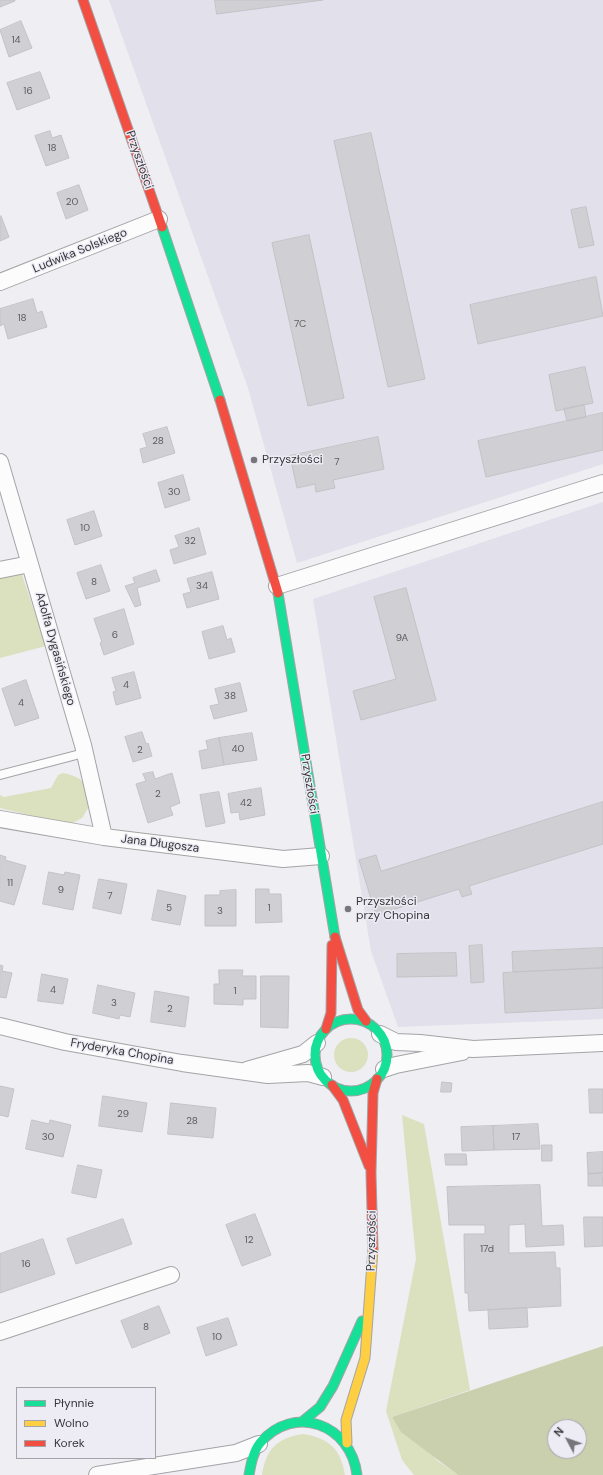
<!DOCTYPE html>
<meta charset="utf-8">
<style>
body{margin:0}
#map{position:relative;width:603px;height:1475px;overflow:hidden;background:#eeeef3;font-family:"DM Sans",sans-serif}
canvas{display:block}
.legend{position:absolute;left:16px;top:1387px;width:140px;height:72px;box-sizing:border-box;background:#edecf5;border:1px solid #a4a3aa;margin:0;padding:5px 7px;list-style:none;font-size:12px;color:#36363a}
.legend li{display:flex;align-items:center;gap:8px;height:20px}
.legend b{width:20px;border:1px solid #a4a3aa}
.north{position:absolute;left:547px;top:1419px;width:40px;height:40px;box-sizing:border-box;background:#edecf5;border:1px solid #a4a3aa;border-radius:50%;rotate:311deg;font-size:11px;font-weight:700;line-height:16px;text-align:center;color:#36363a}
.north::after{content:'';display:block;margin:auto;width:14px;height:18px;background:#76767b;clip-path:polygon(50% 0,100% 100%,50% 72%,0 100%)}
</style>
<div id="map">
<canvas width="603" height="1475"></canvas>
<ul class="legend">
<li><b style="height:5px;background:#16e098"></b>Płynnie</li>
<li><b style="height:5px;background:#ffcf43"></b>Wolno</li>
<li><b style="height:5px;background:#f24e42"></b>Korek</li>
</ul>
<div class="north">N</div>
</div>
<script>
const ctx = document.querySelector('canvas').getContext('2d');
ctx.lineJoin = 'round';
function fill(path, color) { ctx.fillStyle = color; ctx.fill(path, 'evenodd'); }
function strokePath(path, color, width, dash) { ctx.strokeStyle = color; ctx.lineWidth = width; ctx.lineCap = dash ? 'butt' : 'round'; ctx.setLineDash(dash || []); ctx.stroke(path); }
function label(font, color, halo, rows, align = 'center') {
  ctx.font = font + ' "DM Sans",sans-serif'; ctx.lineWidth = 3; ctx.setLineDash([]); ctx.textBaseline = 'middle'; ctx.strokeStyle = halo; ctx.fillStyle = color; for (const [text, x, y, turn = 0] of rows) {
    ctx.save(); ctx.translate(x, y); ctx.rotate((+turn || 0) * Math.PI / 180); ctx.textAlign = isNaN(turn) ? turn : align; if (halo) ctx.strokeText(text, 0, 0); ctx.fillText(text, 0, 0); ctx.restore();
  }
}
fill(new Path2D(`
 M109,0H603V464L297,563L248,388Z
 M603,502V1019L398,1027L371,951L313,599Z`), '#e1e0eb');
fill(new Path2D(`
 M9,559L18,563L46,646L0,658V562Z
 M63,773C84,777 87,784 90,805L82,818L69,825L0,808V795L4,797L51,788L58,775Z
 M334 1055a17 17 0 1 1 34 0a17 17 0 1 1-34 0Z
 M402,1115L424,1124L470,1390L392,1417L438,1461L458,1475H414L402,1460L386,1411L416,1259Z
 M303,1434C329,1438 341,1449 345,1475H262C266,1449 277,1438 303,1434Z`), '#dbe1bf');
fill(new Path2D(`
 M603,1346V1475H458L401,1432L392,1417ZM555,1427H579V1451H555Z`), '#cacfad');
const building = new Path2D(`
 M0,0H15V1L0,7Z
 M215,0H323L217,14Z
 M21,21L32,48L9,57L0,30Z
 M40,72L50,98L17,110L7,83Z
 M50,131L52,138L61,135L69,158L46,166L35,136Z
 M371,133L425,379L388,387L334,141Z
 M79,185L88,210L66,219L57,193Z
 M586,207L594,245L579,248L571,210Z
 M1,216L9,237L0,241V217Z
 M309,235L344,398L308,406L272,243Z
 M596,277L603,316L478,344L470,305Z
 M33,299L37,313L42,311L47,327L8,339L4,324L0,326V309Z
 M585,367L593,403L556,411L549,375Z
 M584,405L586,417L567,421L564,409Z
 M603,413V450L486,477L478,441Z
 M167,427L175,453L143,463L140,449L147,447L143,434Z
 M378,437L384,469L333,480L335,488L316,492L315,484L297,488L290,456Z
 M183,475L190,500L165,508L158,483Z
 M94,511L102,536L75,545L67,520Z
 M199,528L206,554L174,564L170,550L179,547L175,536Z
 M101,565L110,591L86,599L77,573Z
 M156,570L160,581L137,588L141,605L135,607L125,586L135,583L133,578Z
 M212,572L219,599L187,608L183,594L191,592L187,579Z
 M406,588L436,700L361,720L353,691L396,679L374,597Z
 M124,609L134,644L104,655L100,643L102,642L94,619Z
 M223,626L227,640L231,638L235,652L209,659L202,632Z
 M134,672L141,698L116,705L113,692L116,691L112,678Z
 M26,680L39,718L15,726L2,689Z
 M240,683L247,711L214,719L210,706L219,704L215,689Z
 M142,732L146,744L148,743L152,756L133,762L125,737Z
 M252,733L257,760L224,765L219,738Z
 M219,738L224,765L202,769L199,751L208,749L206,741Z
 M153,772L155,779L172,773L180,803L170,807L173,815L148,823L136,784L146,781L143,774Z
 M261,788L265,815L240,820L239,812L231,813L228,794Z
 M219,792L225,823L206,827L200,795Z
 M603,802V844L469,886L472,894L462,897L459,889L376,915L359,860L376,855L381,871Z
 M0,855L6,857L5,860L26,866L14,905L0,901Z
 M49,872L64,875L65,872L80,875L73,910L43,904Z
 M99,879L127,884L121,914L93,908Z
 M256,889H269V894H281L282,922L256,923Z
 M158,890L186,896L180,925L152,920Z
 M236,890V926H205V895H220V891Z
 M482,945L484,982L471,983L469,946Z
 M603,948V968L513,972L512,952Z
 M456,953L457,976L397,977V954Z
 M0,965L3,966L2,971L12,973L6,998L0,997Z
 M603,968V1008L505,1013L503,973Z
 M219,970H243L242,976H256V999H243V1005L214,1004V984H219Z
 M42,974L68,979L63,1004L38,1001Z
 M261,976H289L288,1028L261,1027Z
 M98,985L135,993L130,1017L120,1015L119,1019L93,1013Z
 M155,991L189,997L185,1027L151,1022Z
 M442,1082L452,1083L451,1092H441Z
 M0,1086L14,1089L8,1117L0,1115Z
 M589,1089H603V1113H590Z
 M103,1096L147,1103L142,1132L99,1126Z
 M171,1103L216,1108L213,1138L168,1134Z
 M32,1120L49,1124L50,1120L71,1125L63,1157L26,1149Z
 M538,1124L540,1149L494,1150L493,1126Z
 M493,1126L494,1150L462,1151L461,1127Z
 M542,1145H552V1161H542Z
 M603,1152V1173L588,1174L587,1153Z
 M445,1154H466L467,1165H446Z
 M78,1165L102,1170L96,1198L72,1193Z
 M602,1173L603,1186H588V1174Z
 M540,1185L542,1226L563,1225L564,1245L526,1247L525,1224L509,1225V1253L555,1252L556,1268H560L561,1306L469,1311L468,1293H465L464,1234H485V1225H449L447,1187Z
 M255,1214L271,1255L242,1266L226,1225Z
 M584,1217H603V1246L585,1247Z
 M123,1219L132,1244L76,1264L67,1239Z
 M43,1239L55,1274L0,1293V1254Z
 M159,1306L170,1333L132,1348L121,1321Z
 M527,1308L528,1327L489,1329L488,1310Z
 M228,1318L237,1345L206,1356L197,1328Z`);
fill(building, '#d0d0d4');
strokePath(building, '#c3c3c7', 1);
const lane = new Path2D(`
 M0,775L84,753`);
const street = new Path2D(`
 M0,282L159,219
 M0,462L83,745L104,837
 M0,570L30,564
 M277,586L603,483
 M0,819L104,837L283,859L321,856
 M0,1026L65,1042L182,1063L268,1075L308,1073L323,1077
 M380,1034L396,1042L420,1043L473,1049L603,1043
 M384,1069L396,1065L462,1052
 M247,1070L303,1054L317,1043
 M0,1332L171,1275
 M97,1475L236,1453L259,1444`);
const fast = new Path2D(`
 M162,227L220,400
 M278,593L335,937
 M315 1055a36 36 0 1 1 72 0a36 36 0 1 1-72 0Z
 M303,1421L320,1407L333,1386L362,1321
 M249,1475C251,1464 253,1452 260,1443C294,1403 351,1424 357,1475`);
const slow = new Path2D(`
 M347,1443L346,1420L365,1358L373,1249`);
const jam = new Path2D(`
 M83,0L162,227
 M220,400L278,593
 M335,937L358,1010L366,1021
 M326,1029L331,1013L332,945
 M332,1085L343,1100L369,1166
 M373,1249L371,1173L373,1093L377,1079`);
strokePath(lane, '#a4a4a7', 10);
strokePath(street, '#a4a4a7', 18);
strokePath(fast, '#a4a4a7', 11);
strokePath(slow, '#a4a4a7', 11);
strokePath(jam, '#a4a4a7', 11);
strokePath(lane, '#fcfcfd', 8);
strokePath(street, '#fcfcfd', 16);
strokePath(fast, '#16e098', 9);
strokePath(slow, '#ffcf43', 9);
strokePath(jam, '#f24e42', 9);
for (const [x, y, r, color] of [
 [254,460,4,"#76767b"],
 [348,909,4,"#76767b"]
]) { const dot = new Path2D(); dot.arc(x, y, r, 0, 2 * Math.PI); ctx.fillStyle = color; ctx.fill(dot); strokePath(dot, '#edecf5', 1.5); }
label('10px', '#5c5c60', null, [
 ["14",16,40],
 ["16",28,91],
 ["18",52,148],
 ["20",72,202],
 ["18",22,318],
 ["7C",300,324],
 ["28",158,441],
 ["7",337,462],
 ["30",174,492],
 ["10",85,528],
 ["32",190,541],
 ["8",94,582],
 ["34",202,586],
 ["6",115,635],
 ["9A",402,638],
 ["4",126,685],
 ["38",230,696],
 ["4",21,703],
 ["40",238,749],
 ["2",140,750],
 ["2",158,794],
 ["42",246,803],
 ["11",10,883],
 ["9",61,890],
 ["7",110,896],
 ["5",169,908],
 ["1",269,908],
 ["3",220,911],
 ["4",53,990],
 ["1",235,991],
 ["3",114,1003],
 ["2",170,1009],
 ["29",123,1114],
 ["28",192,1121],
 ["30",48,1137],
 ["17",516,1137],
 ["12",249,1240],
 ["17d",487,1249],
 ["16",26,1264],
 ["8",146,1327],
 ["10",217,1337]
]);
label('12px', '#36363a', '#edecf5', [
 ["Przyszłości",139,160,71],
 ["Ludwika Solskiego",80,251,-22],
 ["Adolfa Dygasińskiego",55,649,74],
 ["Przyszłości",309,784,81],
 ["Jana Długosza",160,844,7],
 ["Fryderyka Chopina",122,1052,10],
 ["Przyszłości",372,1241,-89]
]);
label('12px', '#36363a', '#edecf5', [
 ["Przyszłości",262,460],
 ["Przyszłości",356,902],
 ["przy Chopina",356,916]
], 'left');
</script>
